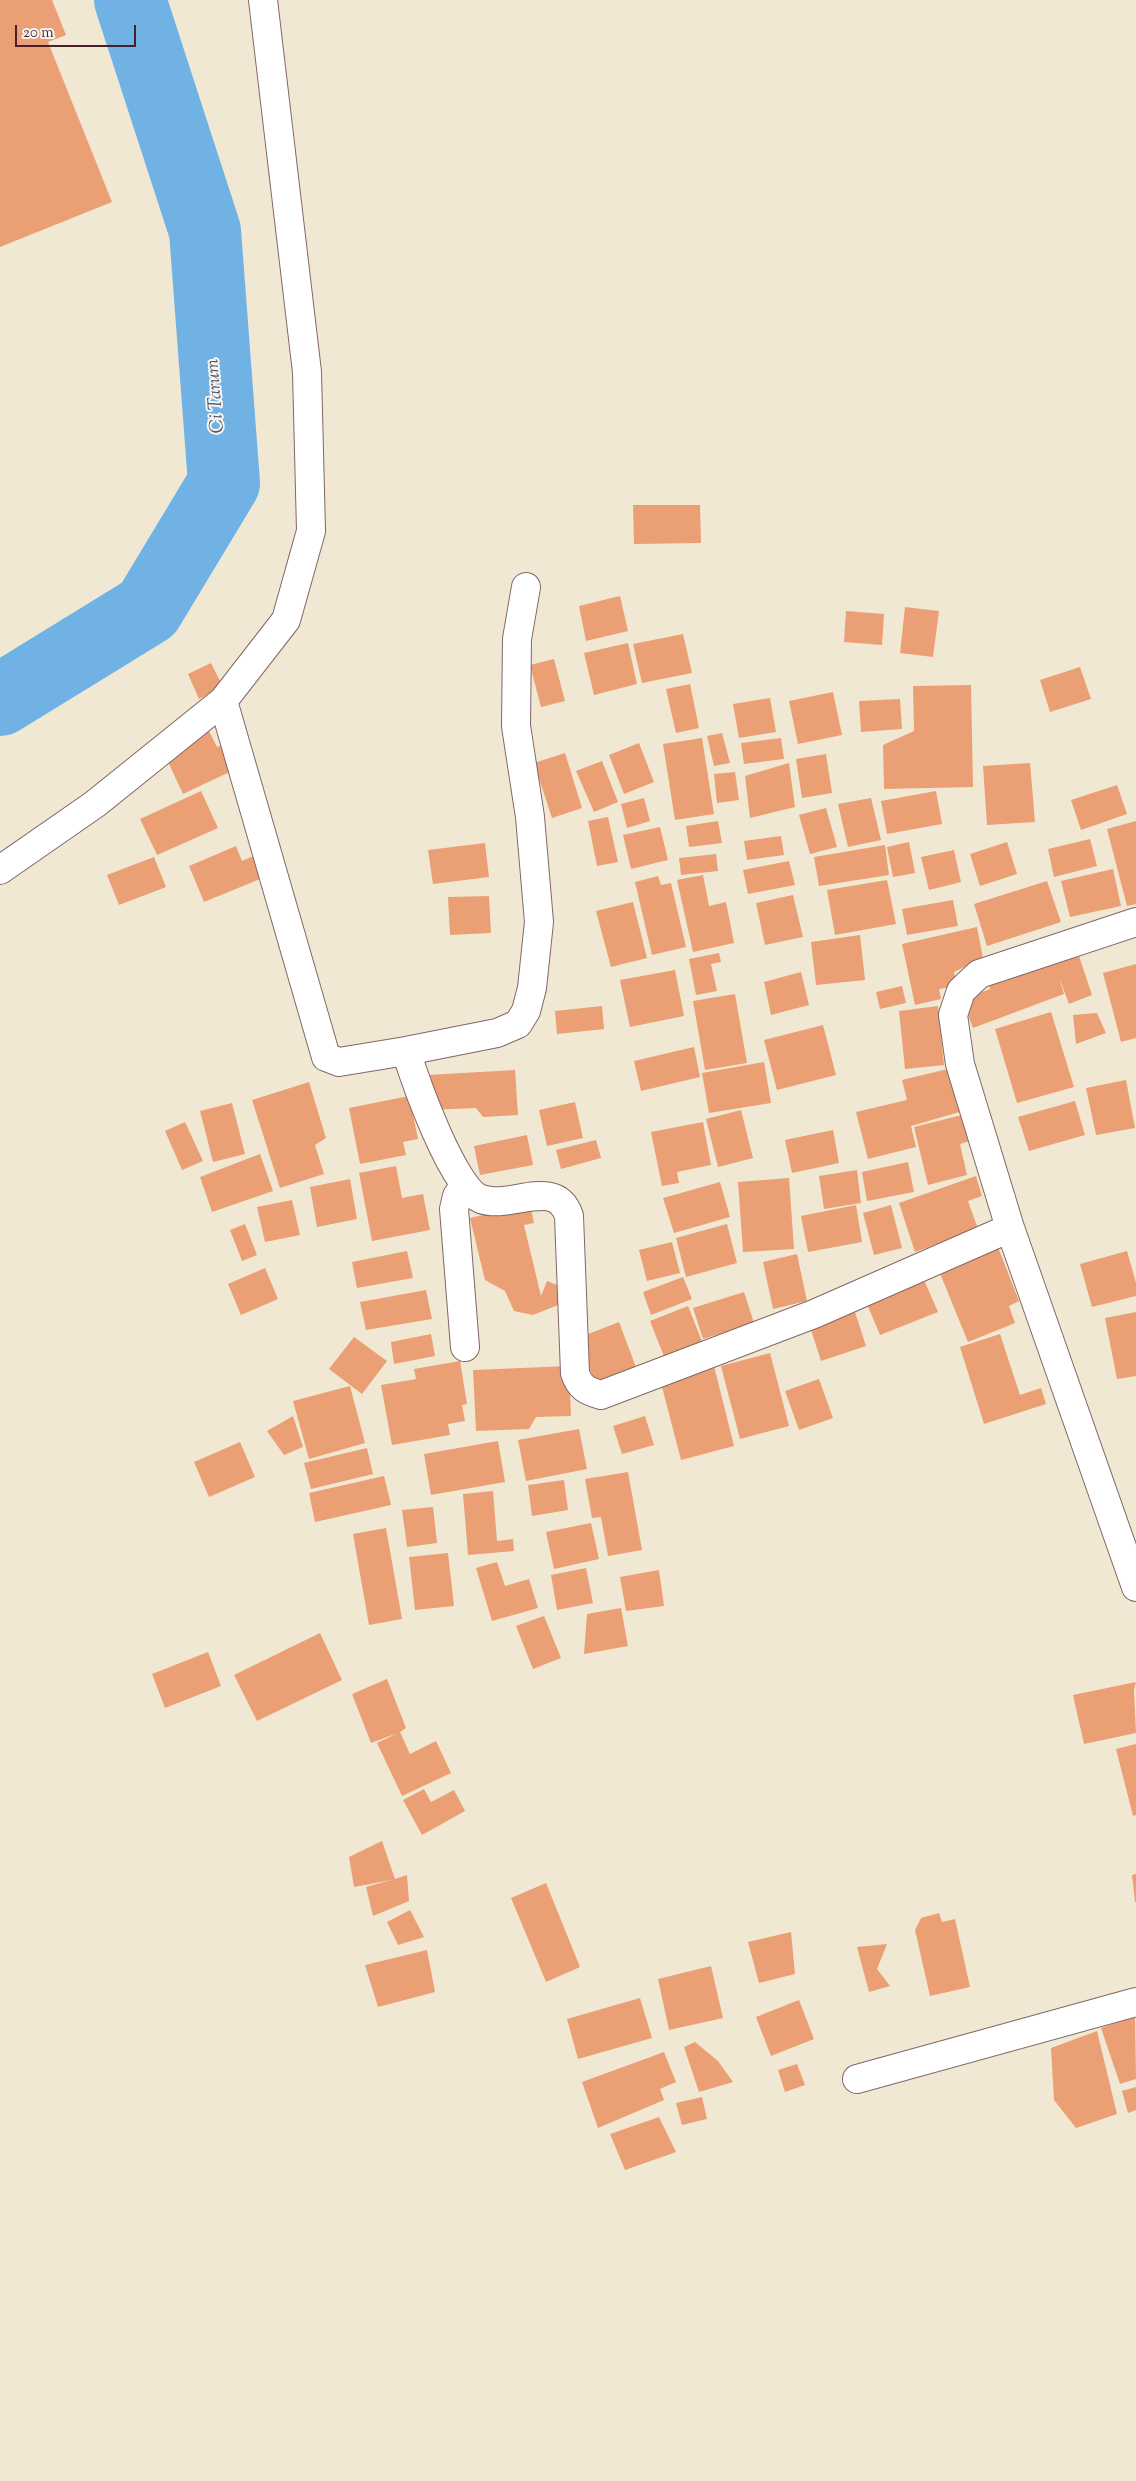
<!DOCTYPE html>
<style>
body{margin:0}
#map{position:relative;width:1136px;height:2481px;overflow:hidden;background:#f1e8d3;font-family:"Sorts Mill Goudy",serif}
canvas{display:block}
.scale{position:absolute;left:15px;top:25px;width:121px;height:22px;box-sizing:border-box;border:2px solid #4a1f2b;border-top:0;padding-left:6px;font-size:15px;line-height:18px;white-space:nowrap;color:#4a1f2b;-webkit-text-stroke:4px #f6f6f2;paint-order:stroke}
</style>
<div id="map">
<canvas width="1136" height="2481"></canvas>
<div class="scale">20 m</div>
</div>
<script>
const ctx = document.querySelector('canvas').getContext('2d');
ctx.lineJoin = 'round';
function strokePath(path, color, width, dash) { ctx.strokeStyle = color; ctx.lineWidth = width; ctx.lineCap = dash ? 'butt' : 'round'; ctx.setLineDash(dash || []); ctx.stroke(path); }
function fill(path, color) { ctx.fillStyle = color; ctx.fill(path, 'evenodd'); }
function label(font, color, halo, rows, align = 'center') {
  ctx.font = font + ' "Sorts Mill Goudy",serif'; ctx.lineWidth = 4; ctx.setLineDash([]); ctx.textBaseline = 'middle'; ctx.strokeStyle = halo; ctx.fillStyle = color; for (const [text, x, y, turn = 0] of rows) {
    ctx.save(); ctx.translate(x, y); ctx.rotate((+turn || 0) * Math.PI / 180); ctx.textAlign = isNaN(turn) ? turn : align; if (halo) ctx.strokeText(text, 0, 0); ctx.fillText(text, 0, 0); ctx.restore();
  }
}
strokePath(new Path2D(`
 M0,700L148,609L224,483L205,231L130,0`), '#71b2e5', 72);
fill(new Path2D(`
 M0,0H52L66,35L48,42L112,202L0,247Z
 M633,505H700L701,543L634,544Z
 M620,596L628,631L586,641L579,606Z
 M905,607L939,611L933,657L900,653Z
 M846,611L884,614L882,645L844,642Z
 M683,634L692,673L642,683L633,644Z
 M628,643L637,684L594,695L584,653Z
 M554,659L565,701L541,707L530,665Z
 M211,663L223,687L199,699L188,674Z
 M1080,667L1091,699L1050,712L1040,680Z
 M690,684L699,728L676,733L666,689Z
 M971,685L973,787L884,789L883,745L914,731L913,686Z
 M833,692L842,735L798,744L789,701Z
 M770,698L776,732L739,738L733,704Z
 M900,699L902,729L861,732L859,701Z
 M209,731L217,747L226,743L238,768L183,794L163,751Z
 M722,733L730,763L714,766L707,736Z
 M702,738L714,814L675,820L663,744Z
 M781,738L784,759L744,764L741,743Z
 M639,743L654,782L624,794L609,755Z
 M565,753L582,808L552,818L534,763Z
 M826,754L832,793L802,798L796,759Z
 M602,761L618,802L594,812L576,771Z
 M789,763L795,807L750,818L745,776Z
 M1030,763L1035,822L987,825L983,766Z
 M735,772L739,800L717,803L714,774Z
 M1117,785L1127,814L1081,830L1071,800Z
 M201,791L218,828L157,855L140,819Z
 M936,791L942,824L887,834L881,801Z
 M644,798L650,821L627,828L621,804Z
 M871,798L881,840L848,847L838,804Z
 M826,808L837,847L810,854L799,815Z
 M608,817L618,862L597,866L588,821Z
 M718,821L722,843L689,847L686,826Z
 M1136,821V904L1127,906L1107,829Z
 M660,827L668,860L631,869L623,835Z
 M781,836L784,855L747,860L744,841Z
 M1090,839L1097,866L1054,877L1048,849Z
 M909,842L915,873L893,877L887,847Z
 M1007,842L1017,874L980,886L970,854Z
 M485,843L489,877L433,884L428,850Z
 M885,845L889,875L819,886L814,857Z
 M236,846L242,861L256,855L265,877L204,902L189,866Z
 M954,850L961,882L929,890L921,857Z
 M716,854L718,871L681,875L679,858Z
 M154,857L166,887L119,905L107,875Z
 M789,861L795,885L748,894L743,870Z
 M1113,869L1121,906L1070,917L1061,881Z
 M703,875L709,906L726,902L734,943L693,952L677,880Z
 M658,876L661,885L671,883L686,947L652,955L635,882Z
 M887,880L896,924L835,935L827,890Z
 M1047,881L1061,922L987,946L974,904Z
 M793,895L803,937L765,945L756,903Z
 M489,896L491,933L450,935L448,897Z
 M953,900L958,926L907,935L902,909Z
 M633,902L647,958L611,967L596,911Z
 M977,927L983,958L954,972L957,986L939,989L941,999L915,1005L902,944Z
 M860,935L865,980L816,985L811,942Z
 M719,953L721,962L711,964L717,991L696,995L689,959Z
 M1078,953L1092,995L1069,1004L1059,977L1064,994L973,1028L962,1000L990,989L989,984Z
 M1136,964V1038L1121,1042L1103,973Z
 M675,970L684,1016L630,1027L620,980Z
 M801,972L809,1005L771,1015L764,982Z
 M902,986L906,1003L880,1009L876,992Z
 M735,994L747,1063L705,1070L693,1001Z
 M602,1006L604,1029L557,1034L555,1011Z
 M938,1006L944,1065L905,1069L899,1011Z
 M1051,1012L1074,1087L1017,1103L995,1029Z
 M1097,1013L1106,1033L1076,1044L1073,1015Z
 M823,1025L836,1075L777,1090L764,1040Z
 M694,1047L700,1077L641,1091L634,1061Z
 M764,1062L771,1103L709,1113L702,1073Z
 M952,1068L963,1111L911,1126L916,1147L868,1159L856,1112L907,1100L902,1080Z
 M515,1070L518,1115L483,1117L476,1108L430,1110L428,1075Z
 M1126,1080L1135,1128L1096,1135L1086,1088Z
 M309,1082L326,1138L315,1145L324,1174L280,1188L252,1100Z
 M409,1096L418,1139L403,1142L406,1155L360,1164L349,1108Z
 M1075,1101L1085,1135L1029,1151L1018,1117Z
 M575,1102L583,1138L547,1146L539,1110Z
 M232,1103L245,1154L213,1162L200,1111Z
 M741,1110L753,1158L718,1167L706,1119Z
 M974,1112L980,1138L960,1144L967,1175L928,1185L914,1127Z
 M185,1122L203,1161L182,1170L165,1131Z
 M703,1122L711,1165L677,1172L679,1183L662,1186L651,1132Z
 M833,1130L839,1163L792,1173L785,1140Z
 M527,1135L533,1165L480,1175L474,1146Z
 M596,1140L601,1158L561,1169L556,1150Z
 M260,1154L273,1191L212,1212L200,1177Z
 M908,1162L914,1192L867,1201L862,1172Z
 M396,1166L402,1198L423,1194L430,1230L372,1241L359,1173Z
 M857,1170L861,1203L824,1209L819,1176Z
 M976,1176L982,1196L968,1201L978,1229L915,1252L899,1203Z
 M789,1178L794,1249L743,1252L738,1182Z
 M350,1179L357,1219L317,1227L310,1187Z
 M720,1182L730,1217L674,1233L663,1198Z
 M292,1200L300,1235L265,1242L257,1207Z
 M530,1204L534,1223L524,1225L541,1296L547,1281L565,1288L558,1305L533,1315L514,1311L505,1291L485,1280L470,1218Z
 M856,1205L862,1242L808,1252L801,1216Z
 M891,1205L902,1248L874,1255L863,1213Z
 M245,1224L257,1255L242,1261L230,1230Z
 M727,1224L737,1263L686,1277L676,1238Z
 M994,1237L1019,1301L1009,1306L1015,1323L968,1342L935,1261Z
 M672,1242L680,1273L647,1281L639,1250Z
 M407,1251L413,1278L357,1288L352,1262Z
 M1127,1251L1136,1283V1296L1092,1307L1080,1264Z
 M797,1254L807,1301L773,1309L763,1262Z
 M265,1268L278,1299L241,1315L228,1284Z
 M921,1273L938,1312L880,1335L864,1297Z
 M683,1277L692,1299L651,1315L643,1292Z
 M426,1290L432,1319L366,1330L360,1302Z
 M744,1292L754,1323L703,1339L693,1308Z
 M688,1306L703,1344L665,1359L650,1321Z
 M855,1312L866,1346L821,1361L810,1327Z
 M1136,1312V1376L1117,1379L1105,1318Z
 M619,1322L637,1370L596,1385L578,1338Z
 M431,1334L435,1356L394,1364L391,1342Z
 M1000,1334L1020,1395L1041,1388L1046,1404L984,1424L960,1347Z
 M354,1337L387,1361L362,1394L329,1369Z
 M770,1353L789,1426L740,1439L721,1366Z
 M460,1361L467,1404L462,1405L465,1421L448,1424L450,1435L392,1445L381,1385L416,1379L414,1369Z
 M569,1366L571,1416L536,1417L529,1429L476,1431L473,1370Z
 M714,1366L734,1446L681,1460L660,1379Z
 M819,1379L833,1418L799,1430L785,1391Z
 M350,1386L365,1443L309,1459L293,1401Z
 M293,1416L303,1447L284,1455L267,1431Z
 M645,1416L654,1445L622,1454L613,1426Z
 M579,1429L587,1469L526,1481L518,1440Z
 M498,1441L505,1482L431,1495L424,1454Z
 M240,1442L255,1477L209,1497L194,1462Z
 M367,1448L373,1474L311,1489L304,1463Z
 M628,1472L642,1550L608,1556L601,1517L592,1518L585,1479Z
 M384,1476L391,1505L315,1522L309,1493Z
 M564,1480L568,1510L532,1516L528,1485Z
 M493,1491L497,1541L513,1539L514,1551L468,1555L463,1494Z
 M433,1507L437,1543L407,1547L402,1510Z
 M591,1523L599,1559L554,1569L546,1532Z
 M386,1528L402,1619L369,1625L353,1534Z
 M448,1553L454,1606L415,1610L409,1557Z
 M497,1562L505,1586L529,1579L538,1608L492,1621L476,1568Z
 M586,1568L593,1603L557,1610L551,1575Z
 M659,1570L664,1606L626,1611L620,1577Z
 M621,1608L628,1646L584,1654L587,1614Z
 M544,1616L561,1658L533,1669L516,1626Z
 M320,1633L342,1680L257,1721L234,1675Z
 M208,1652L221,1686L165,1708L152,1674Z
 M387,1679L406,1728L400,1732L410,1754L436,1741L451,1773L402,1796L377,1743L398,1733L371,1743L352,1694Z
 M1136,1682L1134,1690L1136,1733L1084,1744L1073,1695Z
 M1136,1744V1815L1133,1816L1116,1749Z
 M424,1789L431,1802L454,1790L465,1811L422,1835L403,1800Z
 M382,1841L395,1879L407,1875L409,1901L373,1916L366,1887L391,1880L354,1887L349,1857Z
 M1136,1874V1902H1135L1132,1875Z
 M546,1883L580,1967L546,1982L511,1898Z
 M410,1910L424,1937L398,1945L387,1922Z
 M939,1913L942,1922L955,1919L970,1987L930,1996L915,1930L921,1918Z
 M791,1932L795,1974L759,1983L748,1942Z
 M887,1944L877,1969L890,1986L869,1992L857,1947Z
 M427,1950L435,1992L378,2007L365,1965Z
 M711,1966L723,2018L669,2030L658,1979Z
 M640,1998L652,2038L578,2059L567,2019Z
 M799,2000L814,2039L771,2056L756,2017Z
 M1135,2016L1136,2079L1120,2084L1101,2028Z
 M1097,2031L1117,2114L1076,2128L1054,2100L1051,2048Z
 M695,2042L718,2061L733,2082L699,2092L684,2047Z
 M664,2052L676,2082L660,2089L664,2100L598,2128L582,2082Z
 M797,2064L805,2085L785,2092L778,2070Z
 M1136,2087V2110L1128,2113L1122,2091Z
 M702,2097L707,2119L682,2125L676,2103Z
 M659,2117L676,2152L625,2170L610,2134Z`), '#eb9f74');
const street = new Path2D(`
 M526,587L517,639L516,726L530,817L539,922L532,988L526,1011L518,1024L497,1033L406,1051C415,1080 453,1189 481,1199C511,1210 556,1176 569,1216L575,1373C580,1388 587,1391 601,1395L814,1314L1010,1228
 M223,701L326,1057L339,1062L406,1051
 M0,870L95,804L223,701L286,620L311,531L307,372L263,0
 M1136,922L979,974L961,991L953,1015L960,1064L1010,1228L1136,1587
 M465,1185L457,1196L454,1209L465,1347
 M857,2079L1136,2002`);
strokePath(street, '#846566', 30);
strokePath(street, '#fff', 28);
label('italic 19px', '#58526c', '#f6f6f2', [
 ["Ci Tarum",217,396,-94]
]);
</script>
